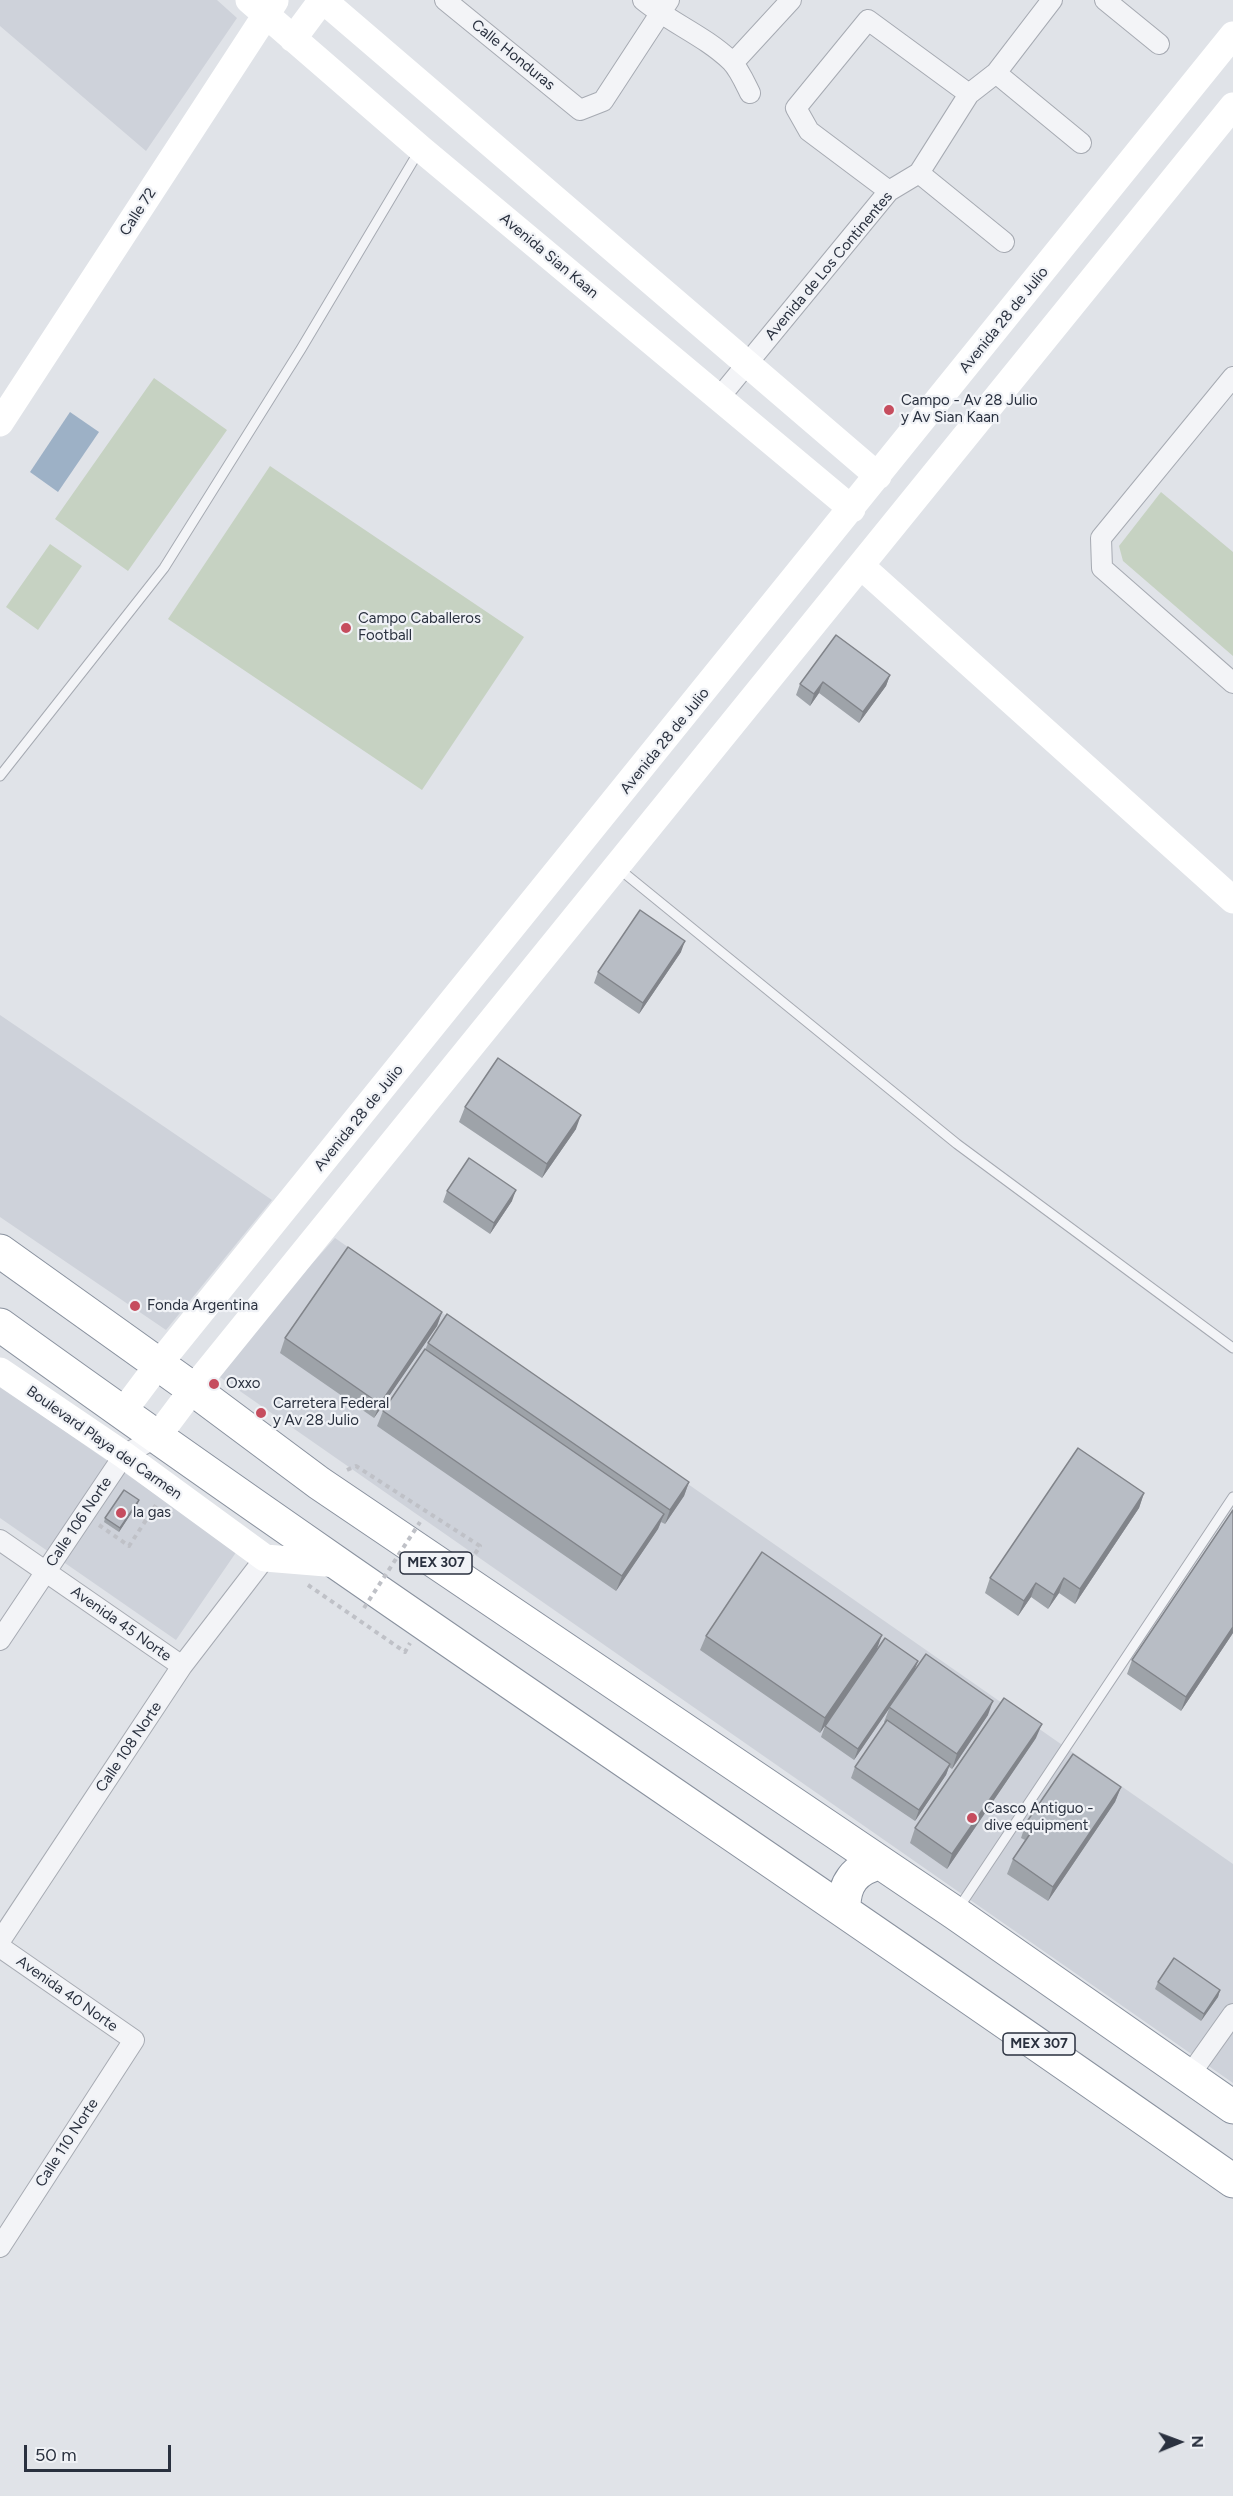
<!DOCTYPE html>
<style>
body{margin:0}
#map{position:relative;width:1233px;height:2496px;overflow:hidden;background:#e0e3e8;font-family:Figtree,sans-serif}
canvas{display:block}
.north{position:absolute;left:1149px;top:2412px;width:60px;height:60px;-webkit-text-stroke:4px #f0f2f6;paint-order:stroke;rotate:89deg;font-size:16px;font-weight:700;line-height:24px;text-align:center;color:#2a313f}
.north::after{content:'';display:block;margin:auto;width:21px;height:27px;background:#2a313f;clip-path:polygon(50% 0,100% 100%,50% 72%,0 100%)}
.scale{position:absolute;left:24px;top:2445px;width:147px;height:27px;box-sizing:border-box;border:3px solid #2a313f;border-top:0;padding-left:8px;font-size:18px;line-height:21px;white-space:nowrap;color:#2a313f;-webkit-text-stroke:4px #f0f2f6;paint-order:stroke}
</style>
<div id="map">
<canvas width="1233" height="2496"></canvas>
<div class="north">N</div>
<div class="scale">50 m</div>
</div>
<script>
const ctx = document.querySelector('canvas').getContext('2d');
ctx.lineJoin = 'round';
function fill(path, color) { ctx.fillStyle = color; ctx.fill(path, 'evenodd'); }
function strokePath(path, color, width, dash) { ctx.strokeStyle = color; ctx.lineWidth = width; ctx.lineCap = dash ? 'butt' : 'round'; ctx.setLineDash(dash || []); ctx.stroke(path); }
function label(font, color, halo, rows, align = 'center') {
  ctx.font = font + ' Figtree,sans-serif'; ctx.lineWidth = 4.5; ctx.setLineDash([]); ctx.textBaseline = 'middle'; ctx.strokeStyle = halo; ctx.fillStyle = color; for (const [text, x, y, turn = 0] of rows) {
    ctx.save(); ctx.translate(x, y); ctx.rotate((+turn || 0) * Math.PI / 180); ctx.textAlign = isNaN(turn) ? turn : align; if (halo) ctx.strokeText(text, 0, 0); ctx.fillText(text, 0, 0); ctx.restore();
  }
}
fill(new Path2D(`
 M0,0H217L237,18L146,151L0,26Z
 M0,1015L272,1200L166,1330L0,1217Z
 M335,1238L1233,1864V2083L214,1373Z
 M0,1386L237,1551L176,1640L0,1518Z`), '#ced2da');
fill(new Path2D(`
 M154,378L227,430L128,571L55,519Z
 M270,466L524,637L422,790L168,619Z
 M1161,492L1233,552V656L1123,561L1119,546Z
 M50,544L82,566L38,630L6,607Z`), '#c6d2c2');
fill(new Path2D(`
 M70,412L99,432L58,492L30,472Z`), '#9db1c6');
const lane = new Path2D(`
 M0,776L164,568L301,349L419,151
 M618,868L957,1144L1233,1348
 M958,1909L1233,1497`);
const street = new Path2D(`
 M445,0L580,110L603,101L669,0
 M643,0C671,23 705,36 731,61C739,69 745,83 750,93
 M1105,0L1159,44
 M733,63L791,0
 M996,73L1081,143
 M919,173L1004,242
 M889,191L809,131L796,108L868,20L969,94
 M1233,377L1101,538L1102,568L1233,683
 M719,398L889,191L919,173L969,94L996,73L1052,0
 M0,1540L182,1666
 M0,1640L124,1455L157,1437
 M0,1941L182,1666L265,1558
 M0,1947L134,2040L0,2247
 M1189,2076L1233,2014`);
const highway = new Path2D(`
 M0,1251L193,1389L319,1483L955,1913L1233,2107
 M0,1325C406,1618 824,1892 1233,2181
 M844,1910C843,1884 855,1868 880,1863`);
strokePath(lane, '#a6aab2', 11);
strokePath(street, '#a6aab2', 22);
strokePath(highway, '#89919e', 35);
strokePath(new Path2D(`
 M347,1470L356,1466L480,1546L473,1557L472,1556
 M99,1525L129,1546L156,1505
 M308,1585L405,1652L410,1643`), '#bfc1c7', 4, [4.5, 4.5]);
strokePath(lane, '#f3f4f7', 9);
strokePath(street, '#f3f4f7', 20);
strokePath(new Path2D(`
 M249,0L421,149L852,509
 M323,0L878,476
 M293,39L322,0
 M0,423L275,1
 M861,566L1233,900
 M0,1371L124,1455L265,1558L338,1564
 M122,1413L158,1365L1233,35
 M157,1437L193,1389L1233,106`), '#fff', 27);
strokePath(highway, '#fff', 33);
strokePath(new Path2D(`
 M364,1608L420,1522`), '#bfc1c7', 4, [4.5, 4.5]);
fill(new Path2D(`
 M890,675L886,686L859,723L819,693L810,706L796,695L800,684Z
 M681,952L639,1014L594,983L598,972Z
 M465,1107L576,1129L542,1178L459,1122Z
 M447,1191L512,1201L490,1234L443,1202Z
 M442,1312L437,1326L374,1418L280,1353L285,1338Z
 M428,1343L689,1482L684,1496L665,1524L661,1522L658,1529L616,1591L377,1426L383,1411L425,1350Z
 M1144,1493L1139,1508L1075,1604L1059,1593L1048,1609L1031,1597L1018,1616L985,1593L990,1578Z
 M138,1503L119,1532L104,1522L105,1518Z
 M1233,1633L1181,1711L1127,1674L1132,1660Z
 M706,1636L877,1649L820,1733L700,1650Z
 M915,1670L988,1715L952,1769L949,1767L946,1775L915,1821L851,1778L855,1767L885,1723L884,1722L889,1709L854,1760L821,1737L825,1726Z
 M1036,1738L947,1869L910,1843L915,1828Z
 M1121,1787L1115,1802L1048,1901L1007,1874L1013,1859L1025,1840L1021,1838L1026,1823Z
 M1158,1982L1220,1990L1218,1997L1201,2021L1155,1989Z`), '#9ea3a9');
fill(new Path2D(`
 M890,675L886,686L859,723L863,712Z
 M823,682L819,693L810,706L814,694Z
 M685,941L681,952L639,1014L643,1003Z
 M581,1115L576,1129L542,1178L547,1164Z
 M516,1190L512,1201L490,1234L494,1223Z
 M442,1312L437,1326L374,1418L380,1404Z
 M689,1482L684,1496L665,1524L670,1510Z
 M1144,1493L1139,1508L1075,1604L1080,1589Z
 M139,1500L138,1503L119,1532L120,1528Z
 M664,1514L658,1529L616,1591L622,1576Z
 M1064,1578L1059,1593L1048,1609L1054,1595Z
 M1036,1583L1031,1597L1018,1616L1024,1601Z
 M1233,1627V1633L1181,1711L1186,1697Z
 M882,1635L877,1649L820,1733L825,1718Z
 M918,1661L914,1672L854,1760L858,1749Z
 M993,1701L988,1715L952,1769L957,1754Z
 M1042,1724L1036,1738L947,1869L952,1854Z
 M950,1764L946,1775L915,1821L919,1810Z
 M1121,1787L1115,1802L1048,1901L1053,1887Z
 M1220,1990L1218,1997L1201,2021L1204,2014Z`), '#81848a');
const building = new Path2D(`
 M836,635L890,675L863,712L823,682L814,694L800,684Z
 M640,910L685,941L643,1003L598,972Z
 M498,1058L581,1115L547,1164L465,1107Z
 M469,1158L516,1190L494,1223L447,1191Z
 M348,1247L442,1312L380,1404L285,1338Z
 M447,1314L689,1482L670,1510L428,1343Z
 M425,1349L664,1514L622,1576L383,1411Z
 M1078,1448L1144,1493L1080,1589L1064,1578L1054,1595L1036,1583L1024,1601L990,1578Z
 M124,1490L139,1500L120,1528L105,1518Z
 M1233,1510V1627L1186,1697L1132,1660Z
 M762,1552L882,1635L825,1718L706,1636Z
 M885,1638L918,1661L858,1749L825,1726Z
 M926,1654L993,1701L957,1754L889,1707Z
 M1004,1698L1042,1724L952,1854L915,1828Z
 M887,1720L950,1764L919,1810L855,1767Z
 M1073,1754L1121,1787L1053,1887L1013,1859L1034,1828L1026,1823Z
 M1174,1958L1220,1990L1204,2014L1158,1982Z`);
fill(building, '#b8bdc5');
strokePath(building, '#81848a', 1.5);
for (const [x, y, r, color] of [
 [889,410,6,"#c64d5e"],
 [346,628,6,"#c64d5e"],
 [135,1306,6,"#c64d5e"],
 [214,1384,6,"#c64d5e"],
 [261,1413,6,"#c64d5e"],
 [121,1513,6,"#c64d5e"],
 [972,1818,6,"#c64d5e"]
]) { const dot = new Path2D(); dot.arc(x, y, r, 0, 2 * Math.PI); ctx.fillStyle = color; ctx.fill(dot); strokePath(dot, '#f0f2f6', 2); }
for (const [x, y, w] of [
 [436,1563,72],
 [1039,2044,72]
]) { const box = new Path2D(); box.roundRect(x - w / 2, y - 11, w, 22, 4.5); ctx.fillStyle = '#f0f2f6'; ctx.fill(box); strokePath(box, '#2a313f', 1.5); }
label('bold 14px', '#2a313f', null, [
 ["MEX 307",436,1563],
 ["MEX 307",1039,2044]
]);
label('15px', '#2a313f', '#f0f2f6', [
 ["Calle Honduras",513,55,39],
 ["Calle 72",138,212,-57],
 ["Avenida Sian Kaan",549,256,40],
 ["Avenida de Los Continentes",829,266,-50],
 ["Avenida 28 de Julio",1004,320,-51],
 ["Avenida 28 de Julio",665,741,-51],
 ["Avenida 28 de Julio",359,1118,-51],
 ["Boulevard Playa del Carmen",104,1443,35],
 ["Calle 106 Norte",79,1522,-56],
 ["Avenida 45 Norte",121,1624,35],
 ["Calle 108 Norte",129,1747,-56],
 ["Avenida 40 Norte",67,1994,35],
 ["Calle 110 Norte",67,2143,-57]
]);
label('15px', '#2a313f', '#f0f2f6', [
 ["Campo - Av 28 Julio",901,401],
 ["y Av Sian Kaan",901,418],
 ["Campo Caballeros",358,619],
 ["Football",358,636],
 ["Fonda Argentina",147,1306],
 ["Oxxo",226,1384],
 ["Carretera Federal",273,1404],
 ["y Av 28 Julio",273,1421],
 ["la gas",133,1513],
 ["Casco Antiguo -",984,1809],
 ["dive equipment",984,1826]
], 'left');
</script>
